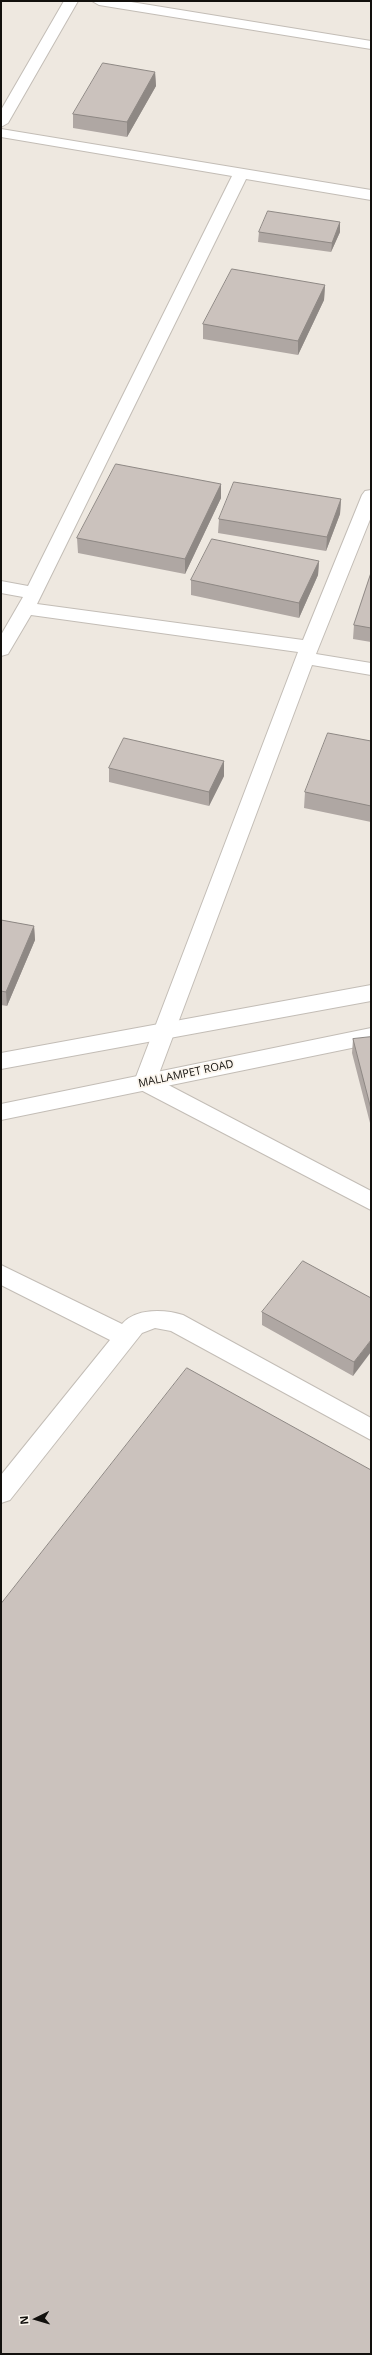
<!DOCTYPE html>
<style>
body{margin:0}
#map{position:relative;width:372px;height:2355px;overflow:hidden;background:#eee8e0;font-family:"Open Sans",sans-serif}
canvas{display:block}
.frame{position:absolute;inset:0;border:2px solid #12100d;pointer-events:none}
.north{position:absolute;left:16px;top:2299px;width:40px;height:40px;-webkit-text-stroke:3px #fbf5ed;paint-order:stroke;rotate:265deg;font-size:11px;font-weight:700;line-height:16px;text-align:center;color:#12100d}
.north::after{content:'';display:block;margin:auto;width:14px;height:18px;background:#12100d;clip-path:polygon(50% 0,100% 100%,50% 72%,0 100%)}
</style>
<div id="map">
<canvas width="372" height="2355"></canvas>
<div class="frame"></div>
<div class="north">N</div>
</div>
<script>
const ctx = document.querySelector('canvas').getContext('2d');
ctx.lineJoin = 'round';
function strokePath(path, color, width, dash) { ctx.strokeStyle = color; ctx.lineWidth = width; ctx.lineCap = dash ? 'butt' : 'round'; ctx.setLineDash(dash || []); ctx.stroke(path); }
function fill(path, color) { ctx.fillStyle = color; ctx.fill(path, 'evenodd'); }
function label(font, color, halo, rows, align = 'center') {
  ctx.font = font + ' "Open Sans",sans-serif'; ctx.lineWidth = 3.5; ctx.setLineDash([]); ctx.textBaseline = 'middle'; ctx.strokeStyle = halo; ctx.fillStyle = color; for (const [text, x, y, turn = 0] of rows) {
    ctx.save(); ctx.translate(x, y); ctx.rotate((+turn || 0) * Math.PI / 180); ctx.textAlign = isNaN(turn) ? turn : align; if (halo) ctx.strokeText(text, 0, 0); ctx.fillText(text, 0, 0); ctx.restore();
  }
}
const minor = new Path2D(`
 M64,1H78L8,123L1,127V110Z
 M92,1H125L371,41V49L99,5Z
 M1,129L371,190V200L246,179L37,604L303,640L362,495L365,491L371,490V517L316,654L371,663V675L312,665L157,1079L371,1191V1210L137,1088L134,1082L298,652L31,615L8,654L1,656V635L23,597L1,593V581L28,586L232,176L1,137Z
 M1,1265L122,1324C135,1308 165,1309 183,1315L371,1418V1440L171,1331L155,1328L142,1333L10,1500L1,1503V1475L110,1340L1,1285Z`);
const major = new Path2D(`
 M371,985V1001L1,1069V1053Z
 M371,1028V1044L1,1120V1104Z`);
strokePath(minor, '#c3bdb6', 2);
strokePath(major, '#c3bdb6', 2);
fill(minor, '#fff');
fill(major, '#fff');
fill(new Path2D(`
 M155,72L156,86L127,137L73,128V114Z
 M340,222V232L331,252L258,242L259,232Z
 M325,285L324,300L298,355L203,339V324Z
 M221,484V498L185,574L78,553L77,538Z
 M341,499L340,514L326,551L218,533L219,519Z
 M319,561L318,575L299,618L191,595V580Z
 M371,573V642L353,639L354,625Z
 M371,741V822L304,808L305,792Z
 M224,761V776L209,806L109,782V768Z
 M1,920L34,926L35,940L7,1006L1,1005Z
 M371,1037V1122L370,1123L352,1053L353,1039Z
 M371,1298L353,1376L262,1325V1312Z`), '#afa7a3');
fill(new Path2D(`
 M155,72L156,86L127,137V122Z
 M340,222V232L331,252L332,243Z
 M325,285L324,300L298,355V341Z
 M221,484V498L185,574V559Z
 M341,499L340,514L326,551L327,537Z
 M319,561L318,575L299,618V603Z
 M224,761V776L209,806V792Z
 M34,926L35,940L7,1006L6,992Z
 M371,1340V1352L353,1376L354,1362Z`), '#8e8884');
const building = new Path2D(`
 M103,63L155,72L127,122L73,114Z
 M268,211L340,222L332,243L259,232Z
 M232,269L325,285L298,341L203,324Z
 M116,464L221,484L185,559L77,538Z
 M234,482L341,499L327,537L219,519Z
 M212,539L319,561L299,603L191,580Z
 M371,573V628L354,625Z
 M328,733L371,741V806L305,792Z
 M124,738L224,761L209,792L109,768Z
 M1,920L34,926L6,992L1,991Z
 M371,1037V1109L353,1039Z
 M303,1261L371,1298V1340L354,1362L262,1312Z
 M187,1368L371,1470V2354H1V1604Z`);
fill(building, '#cbc2bd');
strokePath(building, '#8e8884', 1);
label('11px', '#12100d', '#fbf5ed', [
 ["MALLAMPET ROAD",186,1074,-12]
]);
</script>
